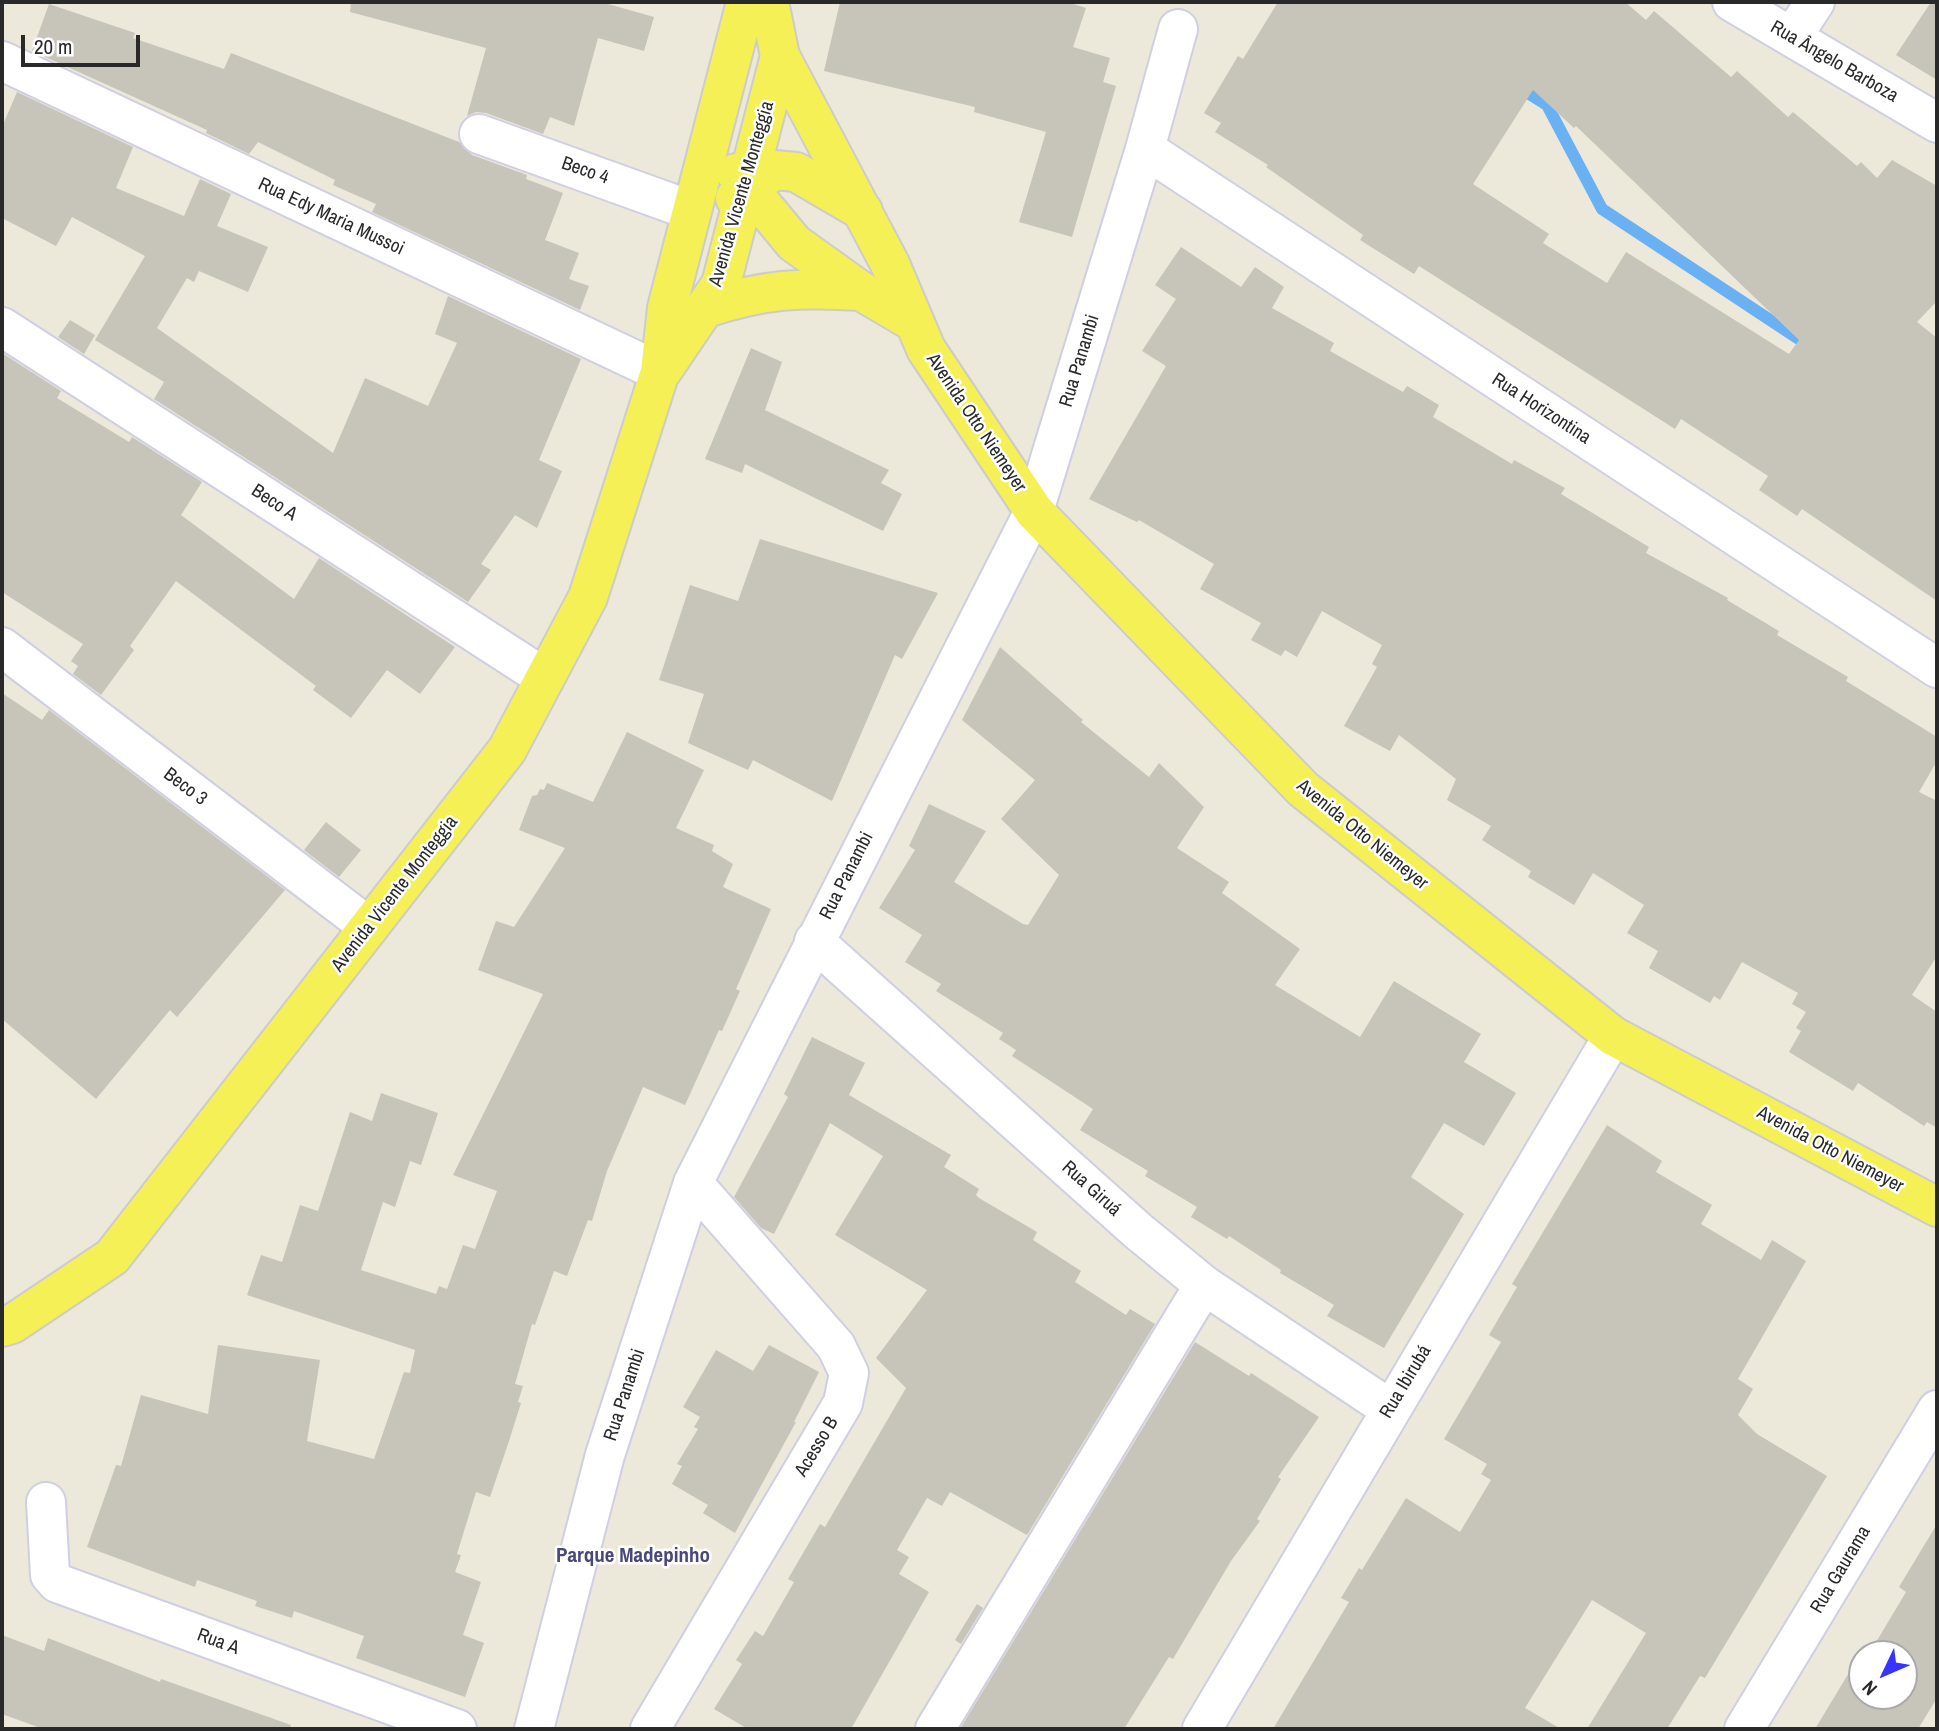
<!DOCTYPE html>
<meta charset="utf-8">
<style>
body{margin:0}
#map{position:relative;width:1939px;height:1731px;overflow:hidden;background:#ece8da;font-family:"Archivo Narrow",sans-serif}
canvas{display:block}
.frame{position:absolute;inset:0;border:4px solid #292929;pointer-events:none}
.north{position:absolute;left:1848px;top:1640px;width:70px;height:70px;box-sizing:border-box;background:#fff;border:2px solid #a9a9a9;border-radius:50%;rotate:226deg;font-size:19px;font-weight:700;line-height:28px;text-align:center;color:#292929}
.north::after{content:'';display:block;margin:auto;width:24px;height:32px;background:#3734ff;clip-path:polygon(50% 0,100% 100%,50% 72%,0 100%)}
.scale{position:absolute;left:21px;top:35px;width:119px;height:32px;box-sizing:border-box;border:4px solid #292929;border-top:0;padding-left:9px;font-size:21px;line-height:24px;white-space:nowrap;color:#292929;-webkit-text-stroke:5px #fff;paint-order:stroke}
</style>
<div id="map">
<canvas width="1939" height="1731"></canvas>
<div class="frame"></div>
<div class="north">N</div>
<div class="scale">20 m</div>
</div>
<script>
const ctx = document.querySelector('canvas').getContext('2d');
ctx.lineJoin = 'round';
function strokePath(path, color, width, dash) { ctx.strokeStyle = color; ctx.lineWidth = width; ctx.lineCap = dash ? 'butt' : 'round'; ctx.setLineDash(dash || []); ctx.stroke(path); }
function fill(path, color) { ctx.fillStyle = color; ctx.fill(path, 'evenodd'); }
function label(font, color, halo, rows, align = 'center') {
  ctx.font = font + ' "Archivo Narrow",sans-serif'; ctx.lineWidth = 5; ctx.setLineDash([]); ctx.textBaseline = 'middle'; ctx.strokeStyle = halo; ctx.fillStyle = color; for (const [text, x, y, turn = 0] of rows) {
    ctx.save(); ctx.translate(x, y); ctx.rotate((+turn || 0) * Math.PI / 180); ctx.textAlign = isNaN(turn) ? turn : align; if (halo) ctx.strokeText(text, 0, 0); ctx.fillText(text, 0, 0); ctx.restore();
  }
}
strokePath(new Path2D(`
 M1518,87L1547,105L1602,209L1811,347`), '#69b1f2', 12);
fill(new Path2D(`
 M351,2H601L654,17L644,51L598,38L574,126L550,117L543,134L486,113L476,112L467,116L486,48L350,12Z
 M840,2H1067L1086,8L1073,47L1110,58L1103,82L1116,86L1072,237L1019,222L1046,132L974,112L975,107L824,71Z
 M1278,2H1625L1646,20L1654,11L1731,77L1737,71L1788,117L1793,112L1857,166L1861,162L1877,178L1892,160L1937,186V301L1917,322L1937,338V601L1802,509L1797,516L1759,490L1768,476L1681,419L1675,429L1419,266L1414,274L1360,240L1363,235L1266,167L1268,165L1215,132L1221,123L1204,113L1238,56L1243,59ZM1533,90L1574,128L1576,126L1799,340L1789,354L1626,252L1607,283L1543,243L1549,234L1473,184Z
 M1931,2H1937V80L1896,55Z
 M49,4L135,33L133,38L224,69L231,53L459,142L472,155L527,175L526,179L563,193L545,240L579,253L569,279L589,286L580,310L372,212L376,204L333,185L335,180L258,142L249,154L206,133L207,130L32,51Z
 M17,92L133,147L116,188L184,216L200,179L231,194L217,226L268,247L248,292L199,271L194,282L187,278L157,328L333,453L365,378L428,406L457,343L435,334L448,296L581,359L539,460L562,471L537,528L515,515L481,564L491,570L468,602L154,399L164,382L95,340L145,256L72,217L56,246L2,218V127Z
 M1181,247L1241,287L1255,267L1284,287L1272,308L1334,343L1330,351L1403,392L1407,386L1439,405L1433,417L1512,464L1514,460L1565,488L1561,494L1649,547L1646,553L1728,598L1727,600L1779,631L1777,635L1848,677L1846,681L1937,737V761L1919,792L1937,801V956L1912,995L1937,1012V1128L1927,1122L1924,1126L1858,1083L1853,1091L1789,1052L1801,1031L1796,1028L1806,1012L1792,1004L1798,993L1742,962L1720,1000L1714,996L1710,1003L1649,968L1658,951L1627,933L1644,905L1593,873L1574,905L1528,877L1531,871L1482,840L1491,826L1447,800L1456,779L1399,735L1390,751L1344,726L1377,667L1372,664L1382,645L1322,611L1297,657L1285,650L1281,656L1251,640L1261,623L1200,589L1214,564L1139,520L1137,522L1089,499L1166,366L1142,351L1176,299L1155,285Z
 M70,320L95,335L84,354L58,337Z
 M751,348L782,362L765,410L889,470L881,483L902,494L883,531L745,464L742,473L705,459Z
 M2,353L61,391L57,398L129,442L132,437L202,482L181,515L294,599L319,558L455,647L420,694L387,670L351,718L313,690L316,686L176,581L130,646L134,650L101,695L73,674L78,666L71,661L83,644L2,592Z
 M760,539L938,593L902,659L895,655L832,801L753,760L748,770L688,743L704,694L659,680L690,585L738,601Z
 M1000,647L1083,720L1081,722L1149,777L1159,763L1204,807L1177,848L1229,882L1222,893L1300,949L1275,985L1360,1037L1394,981L1481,1034L1464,1062L1516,1093L1484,1146L1444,1123L1411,1177L1464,1214L1384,1348L1327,1316L1334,1305L1280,1273L1281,1270L1229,1236L1227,1239L1191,1217L1197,1207L1145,1176L1148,1171L1080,1130L1093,1109L1012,1056L1016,1050L999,1039L1003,1033L936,991L941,984L905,962L922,935L879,908L915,850L909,846L929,804L986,831L954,882L1023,924L1028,925L1059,875L1001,819L1035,780L962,720Z
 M2,693L42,720L49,710L285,890L177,1017L170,1010L96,1099L2,1019Z
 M627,732L704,770L676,828L714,845L712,851L733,864L723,887L771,909L736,989L740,991L722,1031L719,1030L685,1105L643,1087L607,1171L592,1221L588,1220L567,1276L554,1271L535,1325L532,1324L515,1384L523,1386L518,1402L521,1403L509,1441L490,1497L476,1492L457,1554L461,1555L455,1572L481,1582L463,1635L484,1643L465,1697L356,1658L364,1636L294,1611L292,1618L255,1606L257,1601L197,1580L195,1587L87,1547L116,1465L121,1466L141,1395L208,1414L218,1345L320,1360L307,1441L374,1459L404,1372L410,1373L415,1350L247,1295L261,1255L282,1262L300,1205L318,1211L350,1112L372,1121L381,1093L438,1113L421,1165L410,1161L395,1207L383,1202L361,1270L436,1294L439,1286L447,1289L463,1245L475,1249L497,1191L453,1175L543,994L478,970L496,921L514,927L565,848L519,830L532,796L537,795L540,789L544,790L547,783L593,802Z
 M326,822L361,850L339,877L304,850Z
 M812,1037L865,1063L849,1095L951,1155L944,1167L979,1189L976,1195L979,1198L1037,1232L1033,1240L1081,1271L1075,1282L1126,1315L1130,1309L1155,1324L1027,1535L950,1492L942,1506L927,1498L897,1550L909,1557L899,1574L929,1592L851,1729H748L714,1709L742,1664L736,1660L755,1631L763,1636L794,1582L788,1579L820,1524L825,1527L906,1388L876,1358L927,1290L835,1235L883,1156L830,1123L774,1234L761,1228L734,1197L788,1097L784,1094Z
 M1607,1125L1662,1161L1656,1172L1712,1205L1701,1224L1761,1260L1772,1240L1806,1261L1738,1379L1753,1389L1738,1415L1757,1434L1827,1476L1705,1678L1700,1676L1667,1729H1587L1646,1633L1592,1600L1525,1708L1561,1729H1273L1349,1602L1341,1598L1359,1568L1362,1570L1406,1498L1460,1532L1491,1480L1481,1474L1487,1464L1444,1439L1501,1342L1489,1335L1517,1287L1512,1284Z
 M1195,1342L1249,1376L1251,1373L1319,1417L1278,1477L1281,1479L1257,1519L1260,1521L1231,1561L1173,1659L1169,1657L1124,1729H960Z
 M769,1345L819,1372L794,1422H796L735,1533L703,1513L708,1505L672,1484L682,1466L677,1464L698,1429L694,1427L700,1417L683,1407L716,1350L753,1371Z
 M1937,1524V1698L1918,1729H1815L1853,1666L1859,1670L1862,1666V1696H1904V1654H1869L1906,1592L1899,1587Z
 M977,1604L983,1608L961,1644L955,1640Z
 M2,1635L44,1651L48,1638L160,1682L161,1679L291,1725L290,1729H43L2,1714Z`), '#c7c4ba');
const minor = new Path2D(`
 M1732,2L1937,123
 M1792,37L1815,2
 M2,61L660,372
 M479,134L690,210
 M1145,149L1937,668
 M2,327L545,678
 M2,647L369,927
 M814,941L1138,1231L1204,1285L1390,1409
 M46,1502L50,1575L57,1583L457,1729
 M534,1729L605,1455L693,1183L1034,511L1145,149L1178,29
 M650,1729L843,1403L849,1373L836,1346L693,1183
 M935,1729L1204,1285
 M1202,1729L1613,1036
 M1744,1729L1937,1410`);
const major = new Path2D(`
 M780,56L890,264L926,349L1034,511L1303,789L1613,1036L1937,1207
 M736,173L794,243L861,291L912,321
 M735,198L774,170L796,172L863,211
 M706,308C764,289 800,287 861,291
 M662,371L721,284L780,56L769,2
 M2,1327L12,1324L112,1257L507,750L588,597L660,372L667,308L746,2`);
strokePath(minor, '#cfcfe3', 42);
strokePath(major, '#ccc', 42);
strokePath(minor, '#fff', 38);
strokePath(major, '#f5f056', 38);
label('19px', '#292929', '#fff', [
 ["Rua Ângelo Barboza",1834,62,30],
 ["Beco 4",585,171,19],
 ["Avenida Vicente Monteggia",742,194,-74],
 ["Rua Edy Maria Mussoi",331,217,25],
 ["Rua Panambi",1080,361,-73],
 ["Rua Horizontina",1541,409,33],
 ["Avenida Otto Niemeyer",976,423,56],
 ["Beco A",274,503,33],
 ["Beco 3",185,787,37],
 ["Avenida Otto Niemeyer",1362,835,39],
 ["Rua Panambi",847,876,-63],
 ["Avenida Vicente Monteggia",395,894,-52],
 ["Avenida Otto Niemeyer",1830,1150,28],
 ["Rua Giruá",1091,1189,42],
 ["Rua Ibirubá",1406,1382,-59],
 ["Rua Panambi",625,1395,-72],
 ["Acesso B",817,1447,-59],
 ["Rua Gaurama",1841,1570,-59],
 ["Rua A",218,1642,20]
]);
label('bold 21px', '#49487b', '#fff', [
 ["Parque Madepinho",633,1556]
]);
</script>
